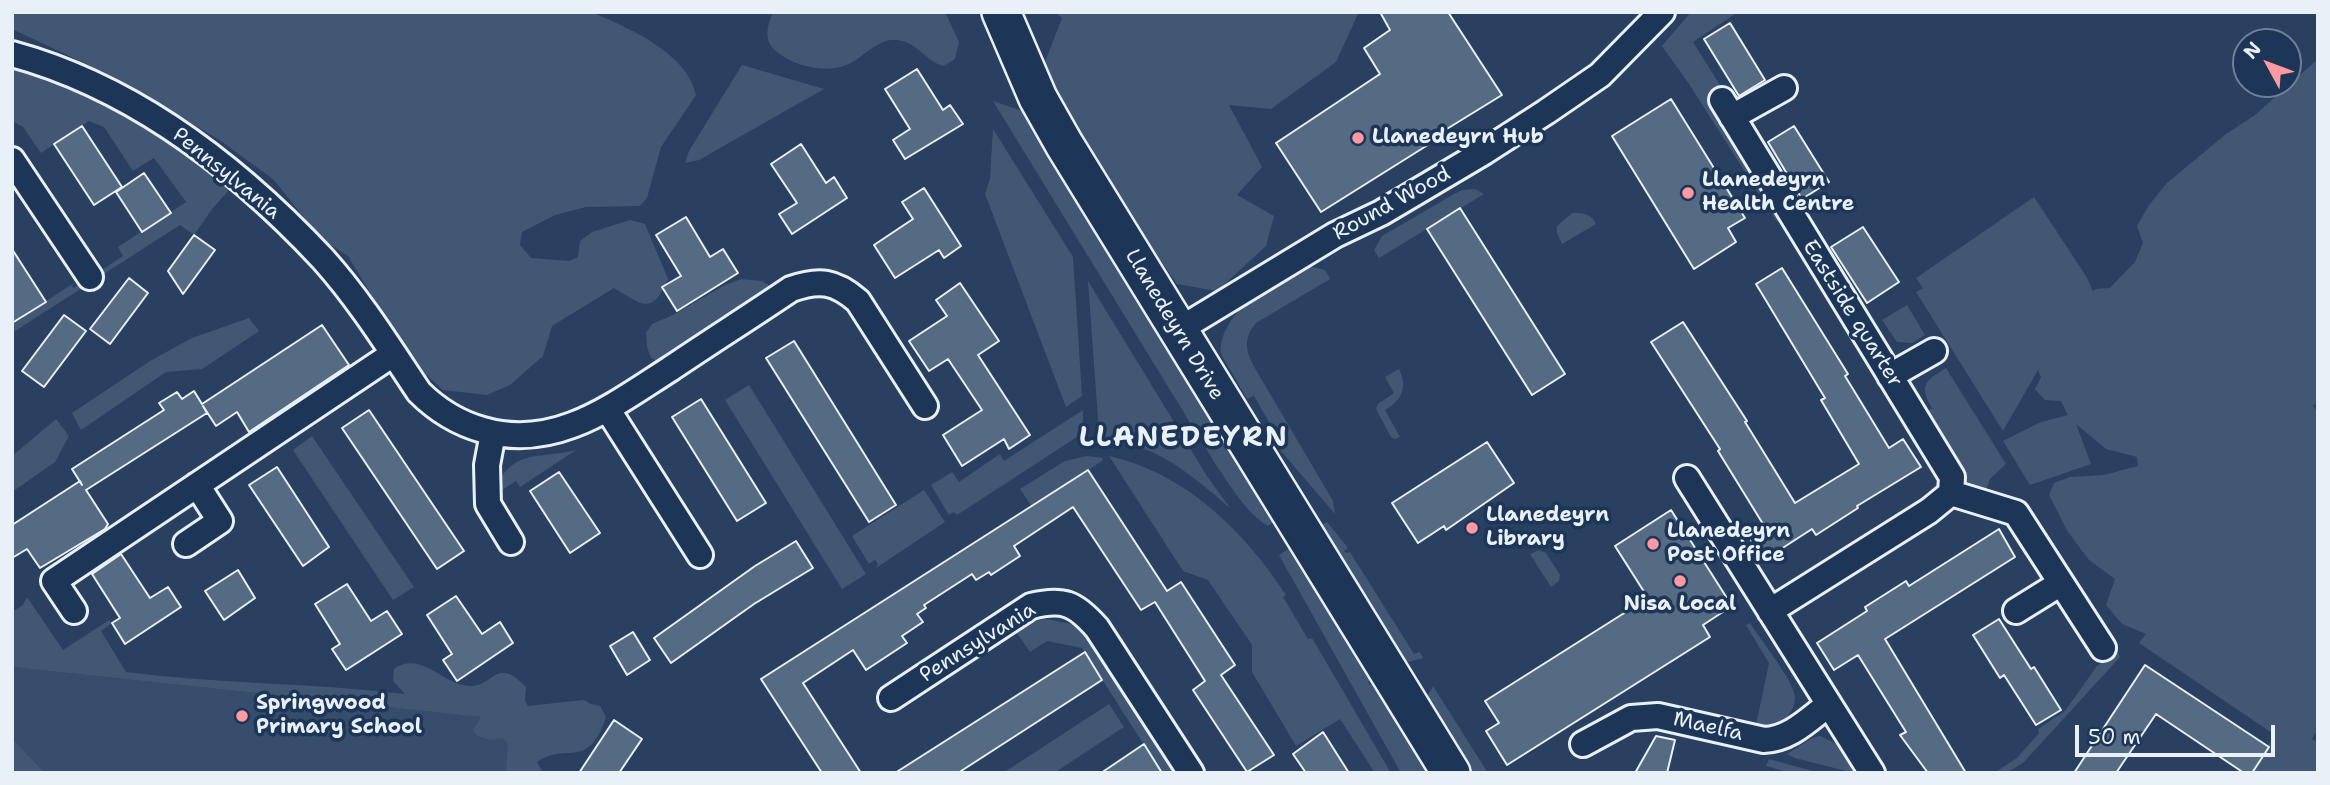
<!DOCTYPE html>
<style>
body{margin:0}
#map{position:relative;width:2330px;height:785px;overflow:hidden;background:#294061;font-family:"Shantell Sans",sans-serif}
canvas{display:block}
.frame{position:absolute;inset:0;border:14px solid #e8f1f8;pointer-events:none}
.north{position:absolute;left:2232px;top:28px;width:70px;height:70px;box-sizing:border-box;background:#1d3557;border:2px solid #6e8097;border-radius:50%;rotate:311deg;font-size:19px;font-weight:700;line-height:28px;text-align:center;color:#e8f1f8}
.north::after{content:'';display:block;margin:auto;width:24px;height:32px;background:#ff9aa2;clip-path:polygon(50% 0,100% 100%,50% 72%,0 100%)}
.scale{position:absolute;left:2075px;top:725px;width:200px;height:32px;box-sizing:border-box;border:4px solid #e8f1f8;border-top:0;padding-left:9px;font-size:21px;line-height:24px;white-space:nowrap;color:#e8f1f8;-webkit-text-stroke:5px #1d3557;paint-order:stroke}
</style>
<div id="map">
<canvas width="2330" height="785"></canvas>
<div class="frame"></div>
<div class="north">N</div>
<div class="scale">50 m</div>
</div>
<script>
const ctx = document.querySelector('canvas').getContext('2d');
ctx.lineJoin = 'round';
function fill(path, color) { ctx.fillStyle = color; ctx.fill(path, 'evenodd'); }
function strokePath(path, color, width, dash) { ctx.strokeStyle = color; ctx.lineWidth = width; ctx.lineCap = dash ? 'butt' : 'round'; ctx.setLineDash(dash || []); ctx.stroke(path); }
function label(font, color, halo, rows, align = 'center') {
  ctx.font = font + ' "Shantell Sans",sans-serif'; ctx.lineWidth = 7; ctx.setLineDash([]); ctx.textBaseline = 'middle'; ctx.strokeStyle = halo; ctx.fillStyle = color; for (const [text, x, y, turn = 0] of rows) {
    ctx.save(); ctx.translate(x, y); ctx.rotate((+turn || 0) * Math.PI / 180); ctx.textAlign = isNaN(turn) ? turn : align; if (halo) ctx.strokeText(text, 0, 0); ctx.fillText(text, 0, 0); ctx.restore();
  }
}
fill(new Path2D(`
 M12,667L531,722L525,773H12Z`), '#364d6b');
fill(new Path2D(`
 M12,12H591C627,27 688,53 696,95L661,147L647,198L640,206L586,207L555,215L522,232L520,245L531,258L569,261L578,257L580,241L592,232L630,220L645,224L668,279C652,316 642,305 614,288L552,326L543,356L510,385L487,395L443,390L412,362L348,256L321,239L274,180L221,141L116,78L12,29Z
 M773,12H945L959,42L955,59L944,66C924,61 916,38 892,40C876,41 863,57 849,64C826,74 796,67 777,52C763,41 767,26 773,12Z
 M1055,12H1359L1336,62L1271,109L1229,105L1262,167L1237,195L1274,216L1266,246L1217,291L1177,284L1057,112L1045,62L1062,18Z
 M1691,12H1738L1693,42L1725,93L1709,104L1764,192L1762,193L1778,221L1777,222L1689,84L1662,46Z
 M12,54L41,62L238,180L212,209L194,235L180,225L12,333V323L71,285L74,288L123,256L118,247L186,202L154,158L133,171L104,127L89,121L41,153L23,127L12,121Z
 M2318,59V402L2313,406L2318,412V729L2312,739L2318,743V767L2314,773H2252L2275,735L2139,643L2146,634L2122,624L2106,605L2115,579L2089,560L2068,532L2049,495L2054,483L2070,477L2104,475L2138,466L2137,457L2106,449L2076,424L2091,464L2030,485L2003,441L2041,422L2068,415L2061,401L2045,400L2035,389L2041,377L2038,370L2003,431L1916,292L1923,288L1916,278L2034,197L2086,276L2093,291L2096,289L2110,288L2135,262L2143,243L2137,226L2149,205L2167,183L2226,134L2255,115Z
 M742,65L824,89L699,160L685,163L689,151Z
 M993,101L1025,112C1089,224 1160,332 1227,443L1223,446L1226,450L1231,449L1266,503L1261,506L1263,508L1267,507L1276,520L1268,526C1245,512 1231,486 1216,465Z
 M993,129L1073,257L1082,396L1066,407L985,194L990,179Z
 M1475,189L1484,194L1379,258L1374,250L1382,236L1454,194L1463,190Z
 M1572,213C1583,213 1591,213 1596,224L1562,244L1557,233V226Z
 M1313,267L1325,270L1330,279L1256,323C1242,340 1246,352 1256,370L1333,501L1335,514L1275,444L1280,441L1254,396L1247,399L1221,354C1217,315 1278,271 1313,267Z
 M741,279L762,281L770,286L772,297L662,364L651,358L647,347L646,333L652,324L671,316L725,285Z
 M1088,281L1207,476L1230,508C1203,485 1174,459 1139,447C1122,441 1114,451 1099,433Z
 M1907,305L1925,335L1912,343L1897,342L1882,320Z
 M249,318L259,331L202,369L166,372L81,430L72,413L150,361L192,338Z
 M1946,368L2006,464L1990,479L1985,493L1970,489L1964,482L1926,412L1932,408C1918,384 1926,381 1946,368Z
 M1399,369C1408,388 1402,400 1385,410L1400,437L1395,439L1391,437L1376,409L1378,404L1394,393L1385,377Z
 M749,385L866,574L842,589L725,400Z
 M1083,410V433L957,515L954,512L949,515L931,485L952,472L959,482L1000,454L1004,461Z
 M56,419L69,436L55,462L12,492V456Z
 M312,436L414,587L393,600L293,450Z
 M576,450L520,487L516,481L499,492L497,487C512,448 543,459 576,450Z
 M1087,456L1103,458L1102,461L1032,507L1020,489L1065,461Z
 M1109,456C1186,473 1244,531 1286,595L1283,597L1308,639L1312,638L1391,773H1375L1340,719L1296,746L1252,672V645L1208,580L1183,571Z
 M924,490L945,522L876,568L878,564L875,560L869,564L852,536Z
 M1327,522L1348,548L1344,551L1346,553L1350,552L1414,654L1420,652L1423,658L1409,662L1401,659L1332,553L1337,550L1333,545L1329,548L1317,528Z
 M1292,547L1374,678L1368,682L1370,685L1376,682L1432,773H1401L1279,555Z
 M1539,550L1546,553L1560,575L1559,581L1551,587L1530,554Z
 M27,597L63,650L109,620L112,623L101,631L126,672C219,684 312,683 405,694L393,681L394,669C421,650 443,685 469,686C495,687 495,655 526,687L525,701L528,706L584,700L591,704L600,706L606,717C588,772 567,741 537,762L543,773H506L508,744L503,738L491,740L477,736L473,730L481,717L12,667V612L23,605Z
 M1047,619L1071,624L1083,632L1174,773H1162L1082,648L1047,641L1030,652L1016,632L1038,620Z
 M1750,623C1760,639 1795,682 1795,698C1795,706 1791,712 1786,718C1777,728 1769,727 1756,725L1769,663L1746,625Z
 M2118,652L2120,657L2023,763L2006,773H1994L2017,758L2039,733L2038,729L2065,711L2097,666Z
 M1433,686L1488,773H1469L1427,704V697Z
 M1109,704L1124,727L1054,773H1003Z
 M1820,736L1837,744L1854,773L1795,758L1787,754L1812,738Z
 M12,738V739L45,773H12Z
 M1769,759L1820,773H1791L1766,766Z`), '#415774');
const building = new Path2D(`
 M1380,12H1448L1502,95L1437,135L1439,138L1321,212L1276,143L1380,74L1364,48L1390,30Z
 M1730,23L1765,80L1739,96L1704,39Z
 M917,69L943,110L950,105L963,124L905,159L893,140L910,129L885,89Z
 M1671,99L1745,218L1728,228L1736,242L1694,269L1612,136Z
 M82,126L122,187L94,205L54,144Z
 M1794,126L1829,182L1802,199L1768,142Z
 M801,144L826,183L834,177L847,198L792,234L779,214L797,203L771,164Z
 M144,173L171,213L142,232L116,192Z
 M924,188L961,246L944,258L939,250L895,278L874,245L913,219L902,202Z
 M1460,208L1565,374L1532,395L1427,229Z
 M686,217L710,257L723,249L738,273L677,311L662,287L681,276L656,235Z
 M1863,227L1899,282L1867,303L1831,247Z
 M194,235L215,250L183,294L168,271Z
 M12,249L46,302L12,323Z
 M1782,268L1848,374L1845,376L1889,448L1903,439L1921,467L1857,506L1858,508L1816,535L1812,529L1764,560L1747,534L1763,524L1718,451L1720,449L1651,342L1683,322L1747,421L1745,422L1795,503L1859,464L1821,400L1825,398L1756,284Z
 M129,278L148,293L110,344L90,329Z
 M960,283L999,341L978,355L1030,435L1009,449L1004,439L962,466L943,435L982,410L948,359L929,371L909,341L947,316L936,300Z
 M64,315L86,331L44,387L22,371Z
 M322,325L349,365L249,432L237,412L216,426L203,406L207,413L86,490L108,524L105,529L40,568L27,549L12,558V525L80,481L82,485L72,469L164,410L159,403L177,392L182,399L194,391L202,404Z
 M794,341L896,505L869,522L766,358Z
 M701,399L766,503L737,521L672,417Z
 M369,410L464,551L437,569L342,428Z
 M1487,442L1514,483L1446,530L1444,526L1418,543L1392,503Z
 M277,467L329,547L303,566L249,485Z
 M1088,470L1167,591L1181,582L1235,665L1221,675L1274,755L1247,772L1193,690L1205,681L1155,602L1141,610L1073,507L1014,546L1020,556L991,575L989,572L976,580L972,574L924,605L926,608L917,614L923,622L902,636L907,643L866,670L853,650L803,683L861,773H822L761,679Z
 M559,472L600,533L570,553L530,491Z
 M1671,510L1732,606L1703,625L1710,637L1507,765L1486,731L1499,723L1485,701L1648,598L1615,546Z
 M1999,529L2015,557L1885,639L1966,773H1928L1900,735L1906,732L1858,655L1834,670L1817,643L1867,611L1865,607L1906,581L1909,586Z
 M796,541L813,568L754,604L671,663L654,638L755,566Z
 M121,554L150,598L168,587L181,607L125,644L112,623L120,618L92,574Z
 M238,570L255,598L224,620L205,591Z
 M347,584L371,621L387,611L402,634L346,670L332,649L340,644L315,604Z
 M456,596L482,634L500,622L513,643L457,681L443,660L452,654L427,615Z
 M1999,619L2031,669L2034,667L2061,710L2036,725L2004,675L2000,678L1973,635Z
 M633,632L650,660L627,675L610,646Z
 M1085,652L1102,680L958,773H895Z
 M2145,665L2269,747L2252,773H2244L2156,714L2116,773H2074Z
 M614,720L642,739L619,773H579Z
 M1323,732L1349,773H1306L1293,754Z
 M1656,736L1675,740L1667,773H1635Z
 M1144,744L1162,773H1101Z`);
fill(building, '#556a83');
strokePath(building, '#e8f1f8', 2);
const street = new Path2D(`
 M12,54C133,87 238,168 323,259C359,299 389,347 419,392C437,410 458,423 483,430C555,451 612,406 670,369C710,342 751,316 791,289C819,279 835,281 858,301L925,406
 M1722,100L1952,477L1951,493L1929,511L1770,611
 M1732,117L1784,88
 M12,160L90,277
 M1177,331L1335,235L1381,213L1484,152L1546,112L1600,75L1662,12
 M1890,376L1934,351
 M608,410L700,555
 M493,433L487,465L488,504L511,542
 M1687,478L1872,773
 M1951,493L2016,513L2103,648
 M186,544L220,521L197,485
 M74,611L54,581L393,354
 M2016,611L2061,583
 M891,698L1031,606C1063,598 1075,603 1097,628L1191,773
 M1583,744L1631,718L1658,716L1764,740C1790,739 1808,720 1829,704`);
const secondary = new Path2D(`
 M1001,12L1038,98L1064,144L1451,773`);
strokePath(street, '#e8f1f8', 30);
strokePath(secondary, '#e8f1f8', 42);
strokePath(street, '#1d3557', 24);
strokePath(secondary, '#1d3557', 37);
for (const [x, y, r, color] of [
 [1358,138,7,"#ff9aa2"],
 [1688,193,7,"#ff9aa2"],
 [1472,528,7,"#ff9aa2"],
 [1653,544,7,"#ff9aa2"],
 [1680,581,7,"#ff9aa2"],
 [242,716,7,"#ff9aa2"]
]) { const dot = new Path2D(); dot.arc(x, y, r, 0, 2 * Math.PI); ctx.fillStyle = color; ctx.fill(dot); strokePath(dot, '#1d3557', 2.5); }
label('bold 21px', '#e8f1f8', '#1d3557', [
 ["Llanedeyrn Hub",1372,138],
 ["Llanedeyrn",1702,181],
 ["Health Centre",1702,205],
 ["Llanedeyrn",1486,516],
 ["Library",1486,540],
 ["Llanedeyrn",1667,532],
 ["Post Office",1667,556],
 ["Nisa Local",1680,605,"center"],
 ["Springwood",256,704],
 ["Primary School",256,728]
], 'left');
label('21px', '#e8f1f8', '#1d3557', [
 ["Pennsylvania",226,174,39],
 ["Round Wood",1392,204,-29],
 ["Eastside quarter",1852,314,58],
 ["Llanedeyrn Drive",1174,325,59],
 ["Pennsylvania",978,643,-32],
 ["Maelfa",1708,727,13]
]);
ctx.letterSpacing = '2px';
label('bold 28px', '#e8f1f8', '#1d3557', [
 ["LLANEDEYRN",1184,439]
]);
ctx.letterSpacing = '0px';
</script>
